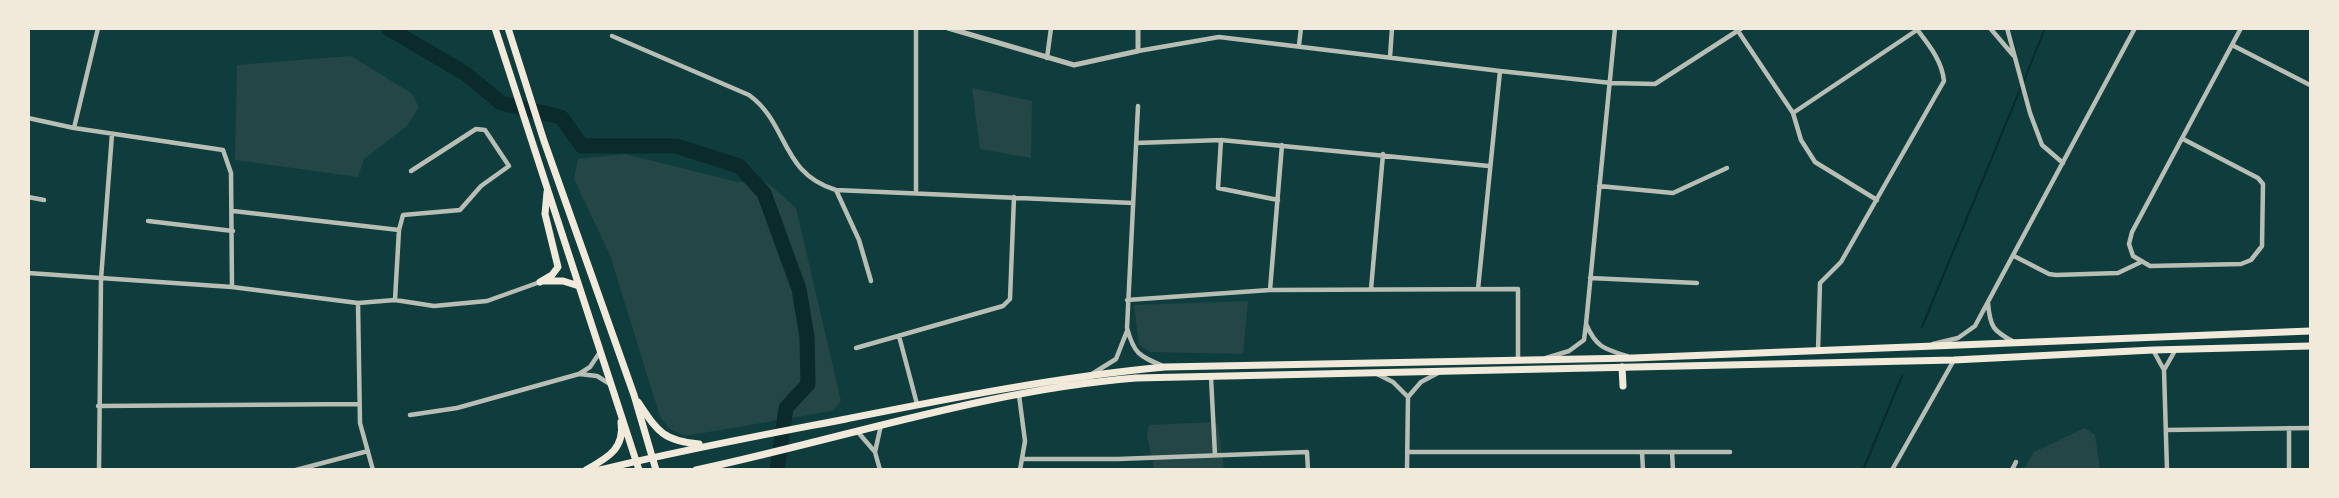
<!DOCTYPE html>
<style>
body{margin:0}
#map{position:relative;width:2339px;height:498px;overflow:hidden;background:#0f3d3e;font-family:"Nunito Sans",sans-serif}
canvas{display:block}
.frame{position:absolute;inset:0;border:30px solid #f1e9da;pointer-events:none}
</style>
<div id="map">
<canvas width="2339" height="498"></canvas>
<div class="frame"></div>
</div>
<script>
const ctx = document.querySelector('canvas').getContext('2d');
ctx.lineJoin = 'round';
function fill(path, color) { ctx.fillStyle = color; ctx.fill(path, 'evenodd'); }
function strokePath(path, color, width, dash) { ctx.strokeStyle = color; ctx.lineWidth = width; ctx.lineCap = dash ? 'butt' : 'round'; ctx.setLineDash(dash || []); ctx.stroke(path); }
fill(new Path2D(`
 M351,56L411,93L419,107L407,126L364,159L358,177L235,160L237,65Z
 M972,88L1032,101L1031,158L980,149Z
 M625,154L738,182L768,183L796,208L841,401L832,411L685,436L669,428L660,417L610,255L574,179L578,159Z
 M1248,301L1243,354L1150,352L1139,345L1134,305Z
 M1213,422L1218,425L1224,469H1154L1147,435L1149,425Z
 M2085,428L2095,435L2100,469H2024L2034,452Z`), '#244646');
strokePath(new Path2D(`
 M2024,81L2045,28
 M1922,327L2021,87
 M1863,470L1902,376`), '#0a2a2b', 2);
strokePath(new Path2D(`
 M388,28L466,74L501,103L561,117L582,146H676L739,166L764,193L799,289L807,337L808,384L786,408L777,470`), '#0a2a2b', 15);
strokePath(new Path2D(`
 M1990,28L2013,55
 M2007,28L2030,113L2042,145L2063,163
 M1738,31L1793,113L1801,140L1815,162L1877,200
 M612,36L749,95C789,124 780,173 836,190L1133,203
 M1299,45L1301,28
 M2232,45L2310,85
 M1138,51L1219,37L1500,71L1611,83L1655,84L1742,28
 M1390,57L1392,28
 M1047,58L1051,28
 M1138,106L1127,328C1134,354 1139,356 1163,366
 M1793,113L1917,30
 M28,118L74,128L223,150L231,173L232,287
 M74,128L98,28
 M2183,139L2258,178L2263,184L2262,246L2251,260L2241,264L2150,266L2133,256L2129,244L2132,232L2241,28
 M1221,140L1218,188L1278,200
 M1136,143L1221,140L1489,166
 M1599,186L1673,193L1727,168
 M836,190L859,240L871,281
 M916,193V28
 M28,197L44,200
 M233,211L399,230
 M148,221L233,231
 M2014,256L2049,274L2056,275L2118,273L2141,262
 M28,273L232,287L358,303L395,300L434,306L487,301L540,282
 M1590,278L1697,283
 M1371,289L1383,154
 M1478,289L1500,71
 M1270,290L1282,145
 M395,300L399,230L403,215L460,210L481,186L509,166L485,130L476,129L411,171
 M1127,300L1270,290L1518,289V360
 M358,303L360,423L373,470
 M1988,303C1990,327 1993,331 2014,342
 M1586,324L1615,28
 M899,336L917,404
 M1933,344L1958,338L1975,326L2135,28
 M856,348L1003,306L1010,299L1014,197
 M2153,350L2164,370L2167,470
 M1818,351L1820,283L1841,262L1944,81C1942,60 1928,44 1916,28
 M1546,358L1569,351L1584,340L1586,324C1596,347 1604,349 1627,356
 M2164,370L2176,349
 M579,374L597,376L610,384
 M1092,374L1116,359L1127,331
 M1377,374L1393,382L1408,397
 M1211,377L1215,455
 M1019,395L1025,441L1020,470
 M98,406L359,404
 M410,415L457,408L579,374L590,367L600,352
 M2289,428V470
 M2166,430L2310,428
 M857,431L875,452
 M1407,452H1730
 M1642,452L1643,470
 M1672,452L1673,470
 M1022,459H1118L1307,452L1308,470
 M99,470L101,279L112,134
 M296,470L368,451
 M880,470L875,452L881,425
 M1407,470L1408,397L1421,382L1438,373
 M1892,470L1954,360
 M2012,470L2016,462`), '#b8beb3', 4.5);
strokePath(new Path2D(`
 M948,28L1074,65L1138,51V28`), '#b8beb3', 5);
strokePath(new Path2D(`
 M495,28L639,470
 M508,28L544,141L634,395L656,470
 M542,281H563L579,286
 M540,282L552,275L558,267L545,214L547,192
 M1622,367L1623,386
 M638,402C657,430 662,441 699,444
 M586,470C607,458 625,449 621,422
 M600,470C681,450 763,435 846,419C952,398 1057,377 1165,367L1633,358L2310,331
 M696,470C842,439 986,390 1136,378L1954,360L2153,350L2310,346`), '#f1e9da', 7);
</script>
